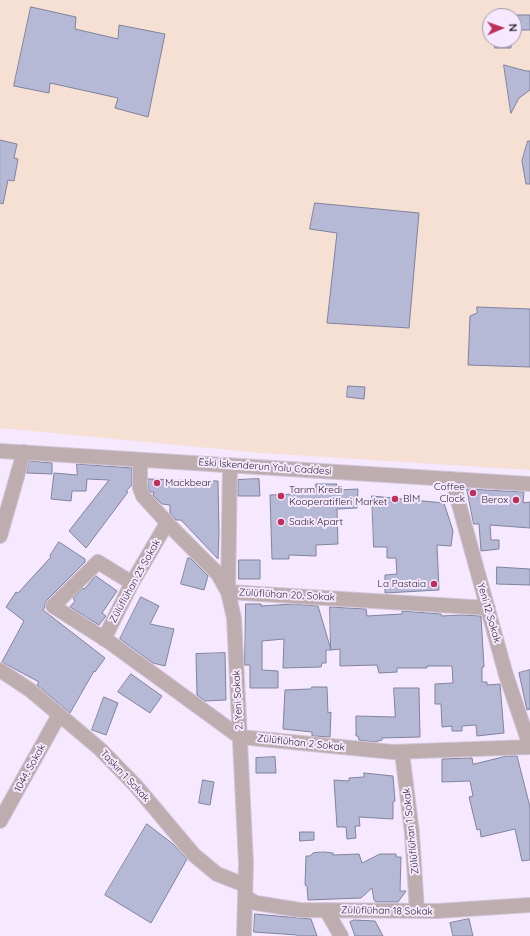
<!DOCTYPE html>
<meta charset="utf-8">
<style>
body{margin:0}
#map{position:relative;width:530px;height:936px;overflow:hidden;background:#f6e8fe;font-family:Quicksand,sans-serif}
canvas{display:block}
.north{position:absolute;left:482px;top:8px;width:40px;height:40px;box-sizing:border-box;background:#f6e8fe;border:1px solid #a69aac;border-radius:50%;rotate:88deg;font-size:11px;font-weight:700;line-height:16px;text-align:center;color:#2d2630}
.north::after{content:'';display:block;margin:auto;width:14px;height:18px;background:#be305c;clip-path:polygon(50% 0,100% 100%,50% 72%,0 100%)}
</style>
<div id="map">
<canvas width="530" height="936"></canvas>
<div class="north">N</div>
</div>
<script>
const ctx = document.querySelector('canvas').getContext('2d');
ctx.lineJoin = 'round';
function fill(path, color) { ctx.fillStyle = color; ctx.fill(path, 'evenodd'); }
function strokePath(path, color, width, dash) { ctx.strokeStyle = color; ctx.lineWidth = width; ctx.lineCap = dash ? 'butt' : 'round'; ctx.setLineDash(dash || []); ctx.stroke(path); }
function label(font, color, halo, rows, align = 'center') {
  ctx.font = font + ' Quicksand,sans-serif'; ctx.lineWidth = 4; ctx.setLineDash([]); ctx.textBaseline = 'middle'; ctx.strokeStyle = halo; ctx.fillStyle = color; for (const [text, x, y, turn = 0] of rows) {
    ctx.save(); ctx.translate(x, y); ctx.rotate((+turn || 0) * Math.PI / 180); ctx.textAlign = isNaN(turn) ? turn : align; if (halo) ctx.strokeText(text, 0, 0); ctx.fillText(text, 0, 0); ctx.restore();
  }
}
fill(new Path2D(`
 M0,0H530V470L261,453L0,428ZM490,16H514V40H490Z`), '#f6dfd3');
const building = new Path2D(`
 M31,7L76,17L75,29L118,39L119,25L165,34L148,117L115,108L118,98L50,83L49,93L14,86Z
 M514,15H530V30H514Z
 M495,40H511V48H495Z
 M504,65L526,71H530V90L519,98L511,113Z
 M0,140L17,144L14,158L18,159L14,181L8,180L3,204L0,203Z
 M528,141H530V184H526L522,161Z
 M315,203L419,213L409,328L327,323L337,233L310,229Z
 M477,307L530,309V367L468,365L470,316L477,313Z
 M348,386L365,387L364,399L347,397Z
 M30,461L52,463V474L27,473Z
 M77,464L132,468V485L126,491L128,492L86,548L69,531L109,480L87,479L86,491H72L71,501L51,499L54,473L77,475Z
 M148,479L218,481L219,532L218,559L181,520H176L170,513V505L162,504L153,495L154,492H150L148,486Z
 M259,479L260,496H238V480Z
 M316,484H337V490L358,489L357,508L337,509L338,544L316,545V556L289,555V559H272L270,495L296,494V492H316Z
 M467,489L524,492L523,503L530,502V528L490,525L491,540H499V549L481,551L479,524H474Z
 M372,496L444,503L453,531L451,546L437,545L439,590L385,593V575L397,574L396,558H387V547H374Z
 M59,542L85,559V562L47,600L45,604V607L43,610L105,658L95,672L94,671L70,713L37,685L39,682L2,662L24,621L6,607L16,592L18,593L51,557L50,556Z
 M188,558H190L208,576L204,590L181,584Z
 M239,560H260V579H239Z
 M497,567L530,569V585L497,584Z
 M96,576L117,591L102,613L106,616L99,625L70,607L75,601L73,598L83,588L84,589Z
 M141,597L159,606L150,624L174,629L165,666L153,663L120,639Z
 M246,604H261V606L293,604L318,606L331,650H326V663H322L321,667L283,668L284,639L262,641V670L278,671V688H250V665H245Z
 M330,607L366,609L367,616L402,614V611L441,614L442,616L462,615L481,616L484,667H482V682H487V685L500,684L504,733L477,736L476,725L462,726V731H452V726L442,727L441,704H435V684L453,683L452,666H427V668H397V672L379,673L377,665L340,666V649L331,650Z
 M225,653L226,700L205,701L197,695L196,654Z
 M530,670V709L527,710L519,673Z
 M131,674L162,696L150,713L118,692Z
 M312,687H327L328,713L331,712L330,737L312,736V732L283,729L285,690L310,689Z
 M394,688H419L420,737L382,738V740L374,742L359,740L358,736H356V716L395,717Z
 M104,697L118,703L106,735L92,730Z
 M507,756H517L530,807V860L522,861L515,829L481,837L480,829L477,830L469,797L473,796L470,781L442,782V759L472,758L473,764Z
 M275,757L276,773H256V758Z
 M364,773L393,776L395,801L393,802V819L359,817L360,826H355L356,838L347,839L346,827H337L334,780L349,781V778L364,777Z
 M203,780L214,782L210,805L199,803Z
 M147,824L173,844L187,859L151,923L105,895Z
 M300,832H314V840L300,841Z
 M324,852L333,853V855L359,854L362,863L380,854H396V857H401L400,891H406L398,902H376L374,900L372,888L361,898L308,900L307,886L305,885L306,856H310L313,853Z
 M255,914L311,919L317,936H298L297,935L254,932Z
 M469,919L473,936H453L450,923Z
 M354,920L375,921L383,936H355L350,922Z`);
fill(building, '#b6b9d6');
strokePath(building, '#80839e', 1);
const minor = new Path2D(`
 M0,451L530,484
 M140,460V488L143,496L172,528L218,574L228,592L488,608
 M230,465L228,592L234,618L246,864L244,936
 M452,479L506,675L530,746
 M0,536L24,452
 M132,583L98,562L53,606L108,641L240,737L393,752L530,747
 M104,639L132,583L167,523
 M0,670L30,690L100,749L136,786L194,855L217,874L245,885
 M402,752L412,833L417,911
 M0,821L59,715
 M245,897L256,903L300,910L437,911L530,905
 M326,910L341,936`);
strokePath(minor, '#d2c5d9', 16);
strokePath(minor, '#bdadae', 14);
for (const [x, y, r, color] of [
 [157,483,4,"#be305c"],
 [473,493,4,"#be305c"],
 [281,496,4,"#be305c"],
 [395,499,4,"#be305c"],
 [516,500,4,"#be305c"],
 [281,522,4,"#be305c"],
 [434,584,4,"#be305c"]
]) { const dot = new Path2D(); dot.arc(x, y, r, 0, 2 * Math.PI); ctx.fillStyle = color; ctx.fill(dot); strokePath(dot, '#f6e8fe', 1.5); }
label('10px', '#2d2630', '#f6e8fe', [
 ["Eski İskenderun Yolu Caddesi",265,467,4],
 ["Zülüflühan 23 Sokak",135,581,-61],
 ["Zülüflühan 20. Sokak",287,595,3],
 ["Yeni 12 Sokak",489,613,74],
 ["2. Yeni Sokak",238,700,-93],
 ["Zülüflühan 2 Sokak",301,743,6],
 ["1044. Sokak",30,768,-61],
 ["Taşkın 1 Sokak",125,776,47],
 ["Zülüflühan 1 Sokak",411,831,-96],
 ["Zülüflühan 18 Sokak",387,911,1]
]);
label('10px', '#2d2630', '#f6e8fe', [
 ["Mackbear",165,483],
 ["Coffee",465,487,"right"],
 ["Clock",465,499,"right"],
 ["Tarım Kredi",289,490],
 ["Kooperatifleri Market",289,502],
 ["BİM",403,499],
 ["Berox",508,500,"right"],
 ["Sadık Apart",289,522],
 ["La Pastaia",426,584,"right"]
], 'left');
</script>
